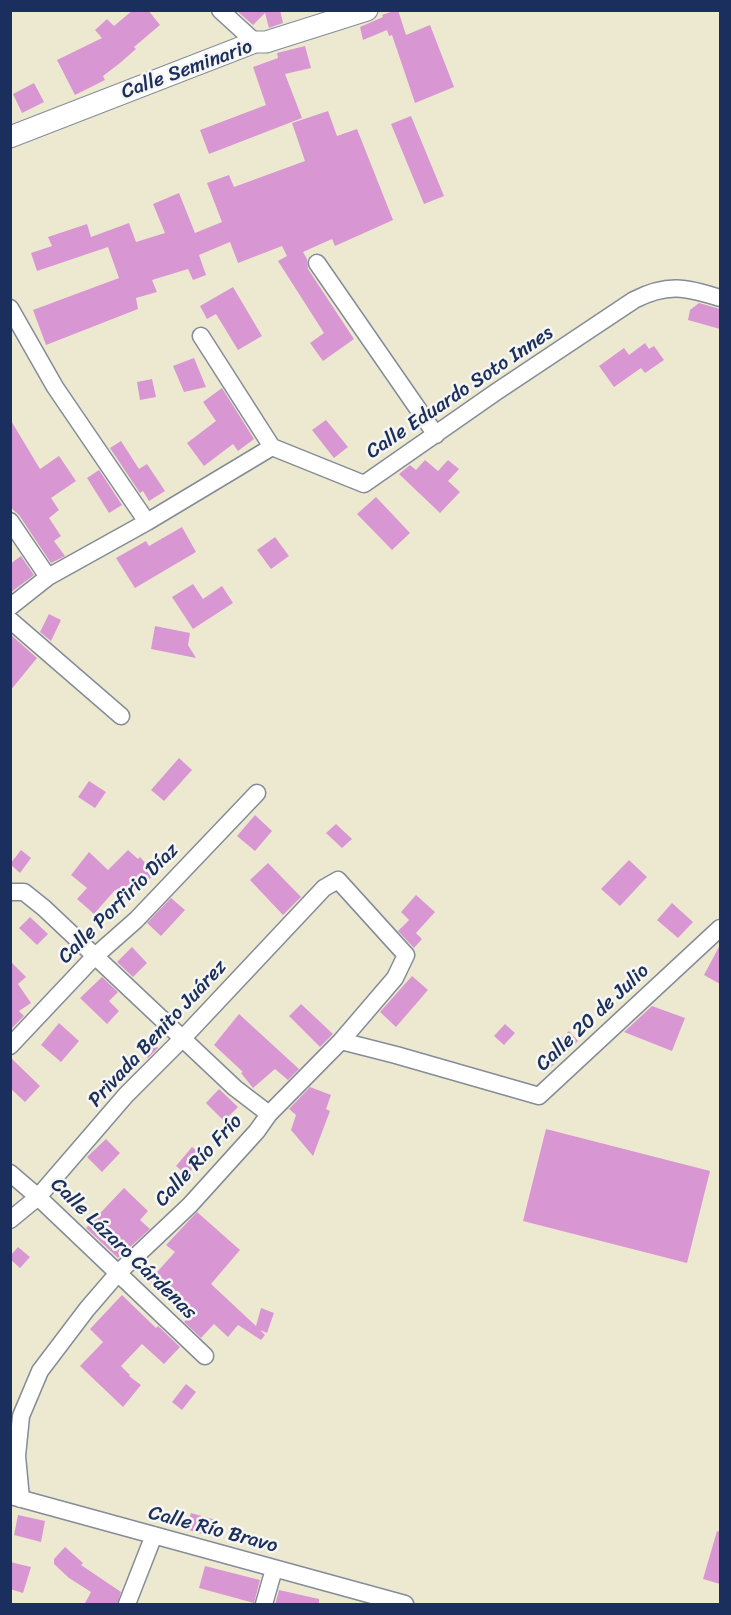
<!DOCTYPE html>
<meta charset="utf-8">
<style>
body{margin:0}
#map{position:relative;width:731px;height:1615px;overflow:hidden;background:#ede9d1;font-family:Sriracha,sans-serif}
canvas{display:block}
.frame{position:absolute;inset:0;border:12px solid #1b2f5e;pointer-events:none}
</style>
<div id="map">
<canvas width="731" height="1615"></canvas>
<div class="frame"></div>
</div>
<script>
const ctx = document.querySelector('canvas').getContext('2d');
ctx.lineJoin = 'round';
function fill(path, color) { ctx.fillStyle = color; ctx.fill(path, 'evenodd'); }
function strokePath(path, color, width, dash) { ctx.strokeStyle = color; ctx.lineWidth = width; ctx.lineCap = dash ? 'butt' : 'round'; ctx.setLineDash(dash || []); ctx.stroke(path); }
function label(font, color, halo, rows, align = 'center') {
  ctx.font = font + ' Sriracha,sans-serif'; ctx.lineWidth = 5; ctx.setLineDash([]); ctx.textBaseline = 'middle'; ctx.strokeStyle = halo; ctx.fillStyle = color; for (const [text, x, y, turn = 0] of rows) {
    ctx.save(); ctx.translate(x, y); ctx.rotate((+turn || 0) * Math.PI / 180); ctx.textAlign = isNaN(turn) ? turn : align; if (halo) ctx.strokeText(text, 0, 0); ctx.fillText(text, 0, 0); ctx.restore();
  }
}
fill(new Path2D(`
 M133,10H148L160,25L134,47L136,49L120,63L103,76L105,80L75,95L57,60L102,38L95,30L107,19L114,26Z
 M236,10H280L283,23L269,28L265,13L253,25Z
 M396,10H398L406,35L430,25L454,87L415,103L392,35L389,36L387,30L363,40L360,27L383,17L382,15Z
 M305,46L311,68L285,74L302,118L209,154L200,130L266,105L253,67L278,58L277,53Z
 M34,83L44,102L22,113L13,94Z
 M328,111L337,136L357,129L393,220L335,246L332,239L303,252L307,259L308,269L354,339L323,361L310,343L324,333L278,261L287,256L282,246L238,263L230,242L199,255L206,275L193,280L188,269L152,280L157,292L136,298L138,309L46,345L33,310L119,278L108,247L37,271L31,253L52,246L48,237L87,224L91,237L129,223L136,242L165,233L153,204L179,193L195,233L222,222L207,183L229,175L234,187L305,161L292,123Z
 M411,116L444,196L424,204L391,124Z
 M233,287L262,336L238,350L216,314L207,319L200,306Z
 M699,303L720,309V329L688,320L690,310Z
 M645,343L649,349L654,346L664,360L645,373L641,368L614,387L599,366L624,348L629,355Z
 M194,358L206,387L184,392L173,366Z
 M152,379L156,397L140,400L137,382Z
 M222,388L254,439L238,451L233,444L204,466L187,443L216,421L203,402Z
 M10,419L40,469L59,456L76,481L51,498L59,510L49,518L61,536L54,541L65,556L51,563L19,515L10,507Z
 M326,420L348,447L334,458L312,430Z
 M121,441L139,469L147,464L165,491L149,501L143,491L140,493L110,448Z
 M425,460L438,471L448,460L459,469L448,481L460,492L440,513L399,474L410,465L416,470Z
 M99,470L122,505L109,513L87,478Z
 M376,497L410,533L392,550L357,514Z
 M182,527L196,552L135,588L116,558L146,541L149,546Z
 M275,537L289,556L271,569L257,550Z
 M21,556L34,575L10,593V564Z
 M193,584L203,599L222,586L233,603L193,629L172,597Z
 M49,614L61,620L51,641L40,632Z
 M155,626L190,633L188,645L196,658L151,649Z
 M10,634L37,658L10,691Z
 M179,758L192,770L164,801L151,790Z
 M89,781L106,792L95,808L78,797Z
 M255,815L272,831L255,851L237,836Z
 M336,824L352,839L342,848L326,833Z
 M21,850L31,858L20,873L10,864Z
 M128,850L138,859L140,857L155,874L141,887L139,886L125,900L115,890L94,914L77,899L87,888L71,875L89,852L108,870Z
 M629,860L647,877L620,906L601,889Z
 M268,863L301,897L283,915L250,880Z
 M416,895L435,912L416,933L422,939L414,948L398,931L409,920L401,912Z
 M171,898L185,910L161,936L147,923Z
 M672,903L693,922L678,938L657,920Z
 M30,917L48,934L37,945L19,928Z
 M720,945V984L704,975Z
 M132,947L147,963L133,977L117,962Z
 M10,961L26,977L18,984L31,1003L19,1011L24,1016L10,1030Z
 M412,976L428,990L396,1027L380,1012Z
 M102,977L118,992L109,1001L119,1011L107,1024L80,998Z
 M301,1004L333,1034L320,1047L289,1016Z
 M652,1006L685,1018L672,1051L624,1032Z
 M239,1014L299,1069L288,1080L275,1069L253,1088L241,1073L243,1072L214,1045Z
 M59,1023L79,1041L61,1062L41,1045Z
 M505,1024L515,1033L504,1045L494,1036Z
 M569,1031L578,1041L550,1068L540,1059Z
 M149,1038L158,1048L148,1058L138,1049Z
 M10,1057L40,1086L25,1102L10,1088Z
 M310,1087L331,1095L326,1109L330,1111L313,1156L291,1130L296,1115L289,1109Z
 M219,1089L238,1107L224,1121L206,1103Z
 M546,1129L710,1171L687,1263L523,1221Z
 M106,1139L120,1153L102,1172L87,1157Z
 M192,1147L203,1156L187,1175L176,1166Z
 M124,1188L148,1211L140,1220L150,1229L118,1258L86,1228Z
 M197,1212L240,1250L211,1284L256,1326L261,1308L274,1313L267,1333L260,1330L265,1335L261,1340L238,1325L228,1337L214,1324L201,1338L184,1322L189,1317L149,1281L175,1252L166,1245Z
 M18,1247L30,1257L20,1268L10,1259V1256Z
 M122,1295L156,1328L158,1326L180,1347L164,1364L142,1344L121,1366L130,1375L129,1376L141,1385L123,1407L80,1366L103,1342L90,1329Z
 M186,1384L196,1392L182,1410L172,1402Z
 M191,1513L216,1520L211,1537L186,1529Z
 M18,1515L45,1521L41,1542L14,1535Z
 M717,1531L720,1532V1584L703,1579Z
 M65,1547L83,1563L81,1565L121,1592L117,1605H84L91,1592L69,1578L54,1564V1559Z
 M10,1562L31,1567L23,1593L10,1589Z
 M205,1566L260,1580L254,1603L199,1588Z
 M279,1590L319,1599V1605H275Z`), '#d897d2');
const minor = new Path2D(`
 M220,10L255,42
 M317,263L436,435
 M10,308L55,387L147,522
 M201,336L272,447
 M10,521L48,577
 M10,607L48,577L147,522L272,447L364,484L496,392L634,300C667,283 686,287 720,298
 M10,620L121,716
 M10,892H24L44,908L235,1088L269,1114
 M341,1041L396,1055L539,1096L720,928
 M10,1046L94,957L136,920L257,793
 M10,1173L38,1197L205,1356
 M10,1220L38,1197L126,1095L183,1038L324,888L338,880L406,955L395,978L341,1041L269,1114L257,1131L190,1205L118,1273L87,1309L40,1371L21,1416L17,1456L21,1499
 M11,1496L405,1604
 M127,1604L154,1535
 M264,1604L274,1569`);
const tertiary = new Path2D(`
 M10,137L255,42H266L367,10`);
strokePath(minor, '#848c98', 19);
strokePath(tertiary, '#848c98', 23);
strokePath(minor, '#fff', 16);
strokePath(tertiary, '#fff', 21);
label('20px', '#1b2f5e', '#f6f6f2', [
 ["Calle Seminario",187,70,-20],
 ["Calle Eduardo Soto Innes",460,393,-34],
 ["Calle Porfirio Díaz",119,904,-45],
 ["Calle 20 de Julio",593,1018,-43],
 ["Privada Benito Juárez",158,1034,-47],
 ["Calle Río Frío",199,1161,-47],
 ["Calle Lázaro Cárdenas",123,1249,44],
 ["Calle Río Bravo",213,1530,15]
]);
</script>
